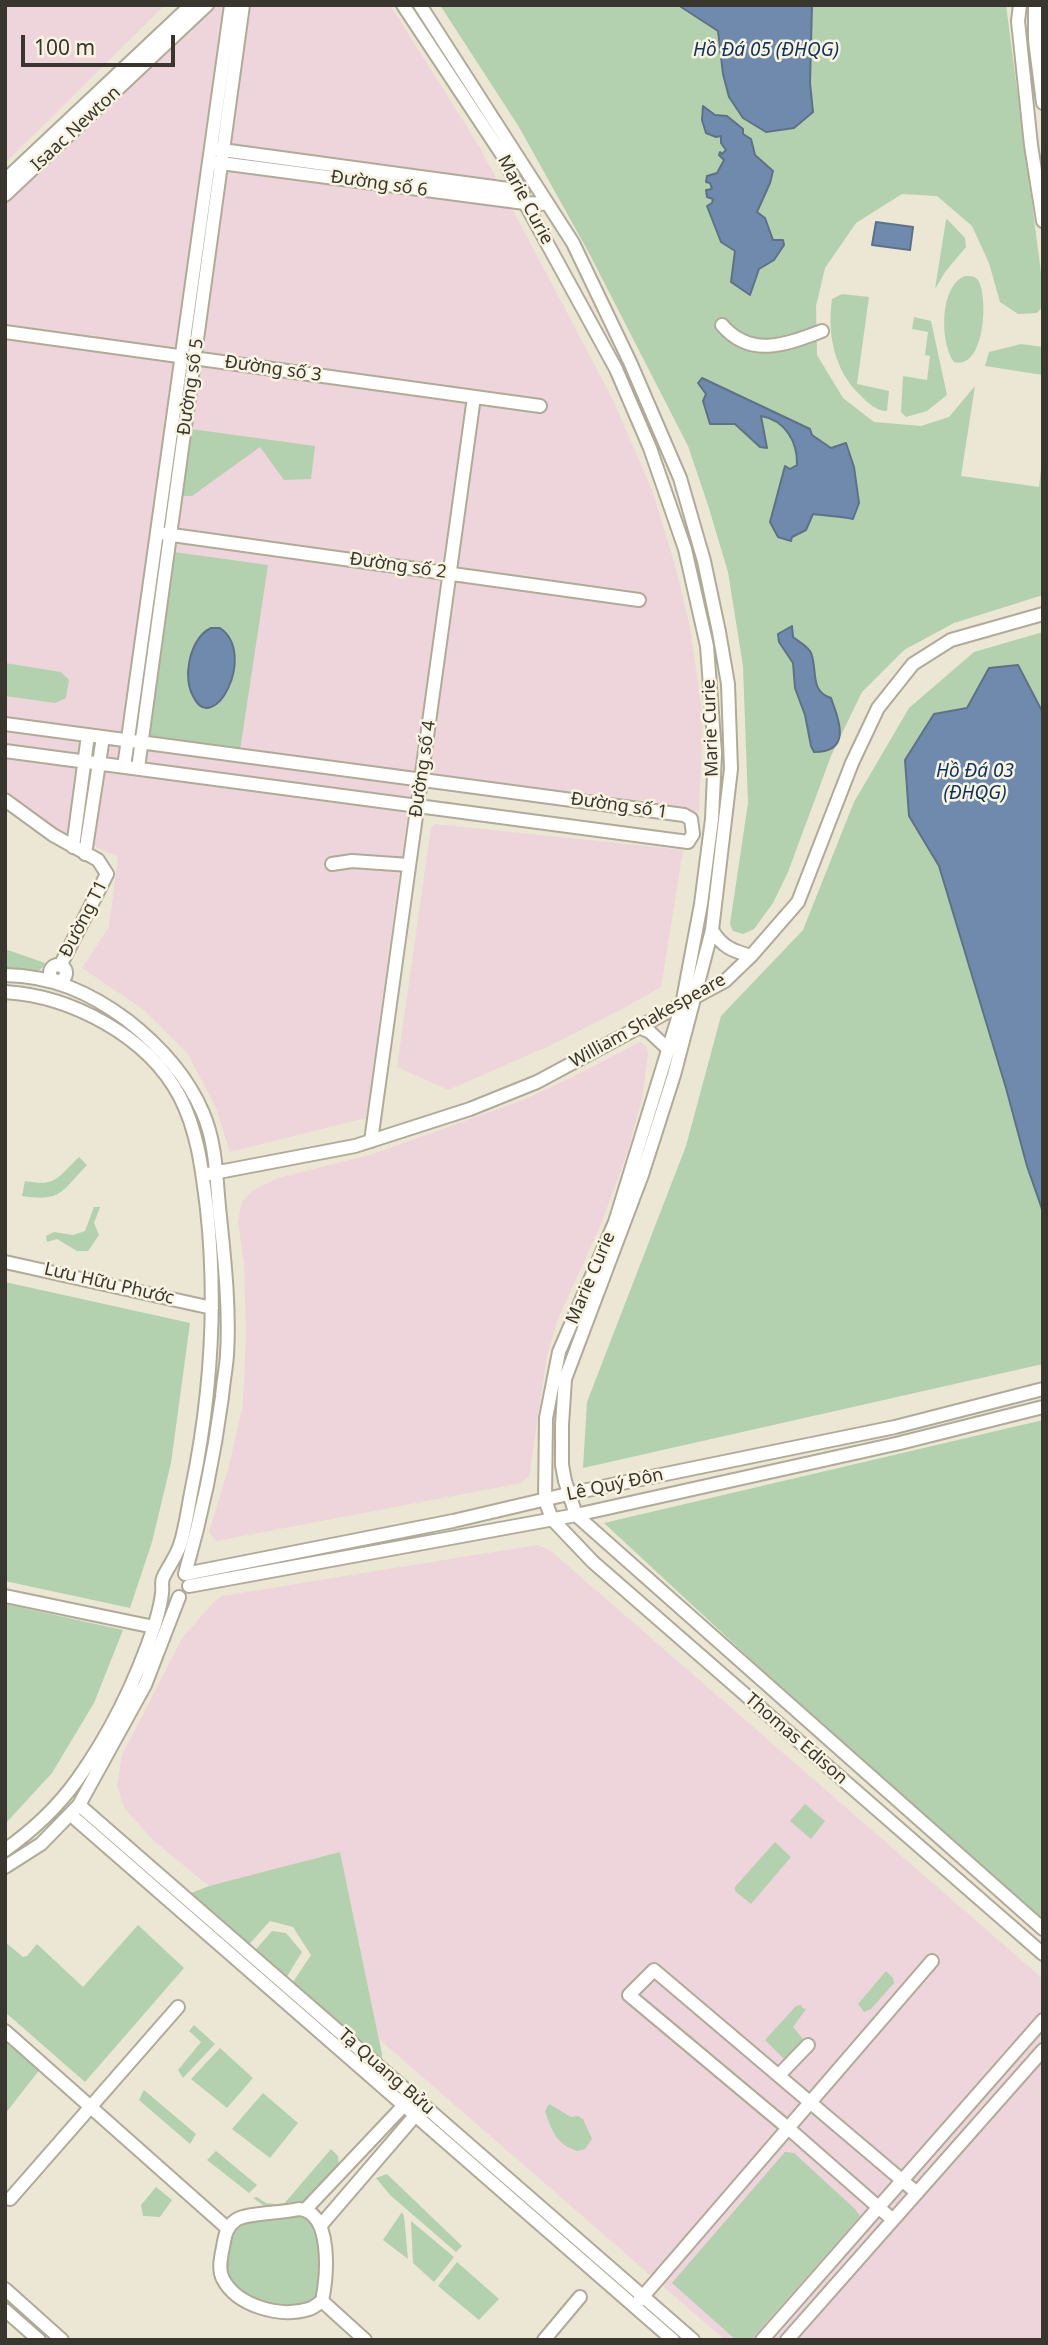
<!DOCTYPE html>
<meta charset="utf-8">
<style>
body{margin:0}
#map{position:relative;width:1048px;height:2345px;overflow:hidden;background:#ece6d4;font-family:"Noto Sans",sans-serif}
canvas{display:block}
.frame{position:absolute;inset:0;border:7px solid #38362f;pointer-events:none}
.scale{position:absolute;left:21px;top:35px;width:154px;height:32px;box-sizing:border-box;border:4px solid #38362f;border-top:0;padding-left:9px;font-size:21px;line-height:24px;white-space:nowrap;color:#38362f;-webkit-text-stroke:5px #f9f3e1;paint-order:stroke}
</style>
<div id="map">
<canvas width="1048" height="2345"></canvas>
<div class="frame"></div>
<div class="scale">100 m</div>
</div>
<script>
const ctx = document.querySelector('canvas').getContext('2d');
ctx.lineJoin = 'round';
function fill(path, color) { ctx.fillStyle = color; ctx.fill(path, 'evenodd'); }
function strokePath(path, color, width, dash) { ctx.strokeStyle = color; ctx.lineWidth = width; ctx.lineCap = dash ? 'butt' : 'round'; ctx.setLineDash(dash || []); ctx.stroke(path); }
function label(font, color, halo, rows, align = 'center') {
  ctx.font = font + ' "Noto Sans",sans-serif'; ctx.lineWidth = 5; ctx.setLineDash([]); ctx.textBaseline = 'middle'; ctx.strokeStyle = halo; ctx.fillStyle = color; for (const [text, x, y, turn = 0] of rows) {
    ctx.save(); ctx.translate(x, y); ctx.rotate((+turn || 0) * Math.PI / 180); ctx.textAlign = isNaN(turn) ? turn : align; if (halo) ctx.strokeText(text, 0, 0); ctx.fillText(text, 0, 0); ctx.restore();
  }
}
fill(new Path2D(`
 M5,5H165L5,163Z
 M211,5H390L479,146L613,400L652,490L675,565L690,627L703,719L699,812L413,773L366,1118L230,1152L216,1108L188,1054L143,1009L82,968L109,927L118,857L56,829L5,790V200Z
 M435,824L683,850L661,987L624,1008L549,1046L448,1090L397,1067L431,828Z
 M640,1042L646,1046L648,1054L642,1099L628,1151L601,1224L558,1319L547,1356L529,1477L521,1483L216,1541L209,1532L229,1466L243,1404L246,1333L244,1263L238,1222L242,1202L252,1191L278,1178L373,1154L523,1100L571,1078Z
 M537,1545L551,1551L1043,1979V2340H725L379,2039L340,1853L209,1886L154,1841L125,1809L117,1786L122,1755L183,1637L214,1602L222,1596Z`), '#eed4db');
fill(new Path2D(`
 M440,5H678L719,31L723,74L813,112L810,83L812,5H1006L1043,288V306L1037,313L1018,314L1000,302L989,263L972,226L937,196L902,194L856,223L825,268L816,306L817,355L843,398L874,422L921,426L949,417L975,386L961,476L1039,487L1043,452V595L954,623L904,650L862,692L831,756L788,872L773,903L754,929L743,934L733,931L730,924L748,803L743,666L728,572L708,505L688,446L589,253L519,127ZM704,107L751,139L755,155L773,171L770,183L757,212C772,223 773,242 774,260L758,269L735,251L707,207L712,203L713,199L709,196L712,189L710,183L724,159L722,154L726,150L721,143L723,138L702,120ZM706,394L806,427L812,435L854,467L859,503L853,519C839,516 827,517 813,513L806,530L792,537L786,466L790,470L798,465C798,440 786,422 761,415L766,447H760L735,424L706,409L703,401Z
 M947,219L965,238L966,247L945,272L935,289L946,220Z
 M965,276C969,276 973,276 976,278C989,287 987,371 954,362C940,343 939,286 965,276Z
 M842,294L869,297L857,384L889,391L887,411C876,411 868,403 860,395C834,370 827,334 832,299Z
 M914,317L931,321L947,395L927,411L906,417L901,412L903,376L927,380L930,356L925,355L928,332L912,329Z
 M1021,344L1043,347V375L985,366L989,352Z
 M191,429L315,446L311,479L284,480L260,447L192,496H181Z
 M174,552L268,565L239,757L148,742Z
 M1043,632V713L1018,665L967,708L934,714L909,816L939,866L1006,1088L1027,1166L1043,1212V1364L583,1468L587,1402L686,1146L721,1016L803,930L854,802L909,708L974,652Z
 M5,663L61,672L69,680L66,698L55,703L5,696Z
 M5,949L45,963V965L34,975L5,978Z
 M79,1157L87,1165C61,1192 61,1202 22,1196L25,1181C56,1187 57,1178 79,1157Z
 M94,1207H100L94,1223L99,1235L88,1251H77L57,1239L47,1242L46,1236L54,1232L73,1235L85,1231Z
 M5,1282L190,1323L171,1463L152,1542L130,1608L5,1581Z
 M1043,1420V1924L903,1801L604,1523Z
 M5,1604L123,1630L94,1703L52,1773L5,1824Z
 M805,1804L825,1821L811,1839L790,1821Z
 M775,1842L791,1857L751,1904L735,1891V1887Z
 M340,1852L382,2054V2071L289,1988L311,1955L293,1927L270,1921L243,1951L181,1897L209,1886Z
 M138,1925L184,1968L85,2082L5,2012V1942L23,1957L27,1956L37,1944L83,1987Z
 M272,1931L286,1933L302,1952L283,1983L251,1955Z
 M886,1971L893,1978L894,1983L871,2009L864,2012L858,2004Z
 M801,2005L802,2008L806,2009L793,2027L803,2039L784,2059L765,2040L796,2006Z
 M194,2025L215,2044L183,2078L178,2070L201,2042L189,2031Z
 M5,2030L44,2064L5,2114Z
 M220,2048L253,2078L227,2108L191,2079Z
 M144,2090L196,2134L190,2144L139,2100Z
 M263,2093L298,2123L270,2158L232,2129Z
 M549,2104L571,2117L578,2116L583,2119L592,2139L585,2149L577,2151C556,2144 552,2131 545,2111Z
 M331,2149L338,2156L339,2166L300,2212H273L253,2198L257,2197L266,2203L283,2205Z
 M216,2151L257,2185L249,2193L207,2160Z
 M785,2152L794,2153L855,2209L860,2216L751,2340H736L672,2283Z
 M387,2174L462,2246L456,2252L390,2195L376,2178Z
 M156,2187L172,2200L160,2217L143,2216L141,2205Z
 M402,2212L404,2216L408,2259L383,2240Z
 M284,2217H304L317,2223L323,2281L314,2299L307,2309C281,2310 278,2311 254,2299C249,2297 243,2295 239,2292C222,2279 221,2233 241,2222C252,2216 271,2219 284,2217Z
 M411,2221L454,2257L434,2282L413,2263Z
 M457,2262L499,2299L479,2320L438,2286Z`), '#b3d1af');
const water = new Path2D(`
 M678,5H812L810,83L813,112L794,128L766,132L743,118L729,97L723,74L718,31Z
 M703,106L715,115L727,116L743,129V134L751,139L755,155L773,171L770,183L757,212L765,218L773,240H783L784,245L774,260L759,269L750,295L731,282L735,251L721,242L707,206L712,203L713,199L707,197L706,190L712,189L710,183L706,182L707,176L717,173L724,160L719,155L720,152L722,154L726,150L721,143V136L716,137L706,133L702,120Z
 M876,222L913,227L910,250L872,245Z
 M702,378L810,429L812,435L831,448L846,443L854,467L859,503L853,519C839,516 827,516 813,514L806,530L792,537L791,541L778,537L770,522L785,466L790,469L797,465C798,442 785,420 761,416L767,448L760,447L735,424H710L703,401L706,394L698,383Z
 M792,626L793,637C799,642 808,646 811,653C818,670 809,691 831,698C840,723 851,752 814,752L811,746L805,715L795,688L793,663L779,642L778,634Z
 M211,628H220C258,654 213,739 193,696C188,687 187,674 189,664C191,650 198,634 211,628Z
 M1018,665L1043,713V1212L1027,1166L1006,1088L939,866L909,816L905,760L934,714L967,708L989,668Z`);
fill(water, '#708aad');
strokePath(water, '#5f7187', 2);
const minor = new Path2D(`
 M403,5L503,156L525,203L616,369L650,448L685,549L707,646L715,753L712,819L701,904L682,1005L615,1222L559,1352L546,1418L545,1500L552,1519L593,1562L1043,1954
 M420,5L573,243L630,362L680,478L704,561L719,632L728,684L731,769L712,930L674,1075L642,1175L565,1379L562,1425V1465L565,1481L576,1515L1043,1929
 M1020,5L1018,21L1031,145L1043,221
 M1035,5V40L1043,103
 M215,149L523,191
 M213,162L525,203L548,204
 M5,180L191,5
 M5,195L207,5
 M722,325C751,359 787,344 822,331
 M5,332L540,406
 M165,534L639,600
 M5,724L684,815L691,819L693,834L688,842L5,751
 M124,767L231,5
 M138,768L243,5
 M5,800L53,835L98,860L107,874L60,966
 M73,847L88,735
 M85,854L103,737
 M332,864L352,861L409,865
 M712,930C722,947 733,951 751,956
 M50 973a8 8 0 1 1 16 0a8 8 0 1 1-16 0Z
 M5,975C53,976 89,992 127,1020C159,1045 187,1075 203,1113C216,1143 216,1176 219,1207C224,1256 230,1306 227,1355C226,1369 223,1383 222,1397C214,1457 202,1515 185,1574
 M5,992C71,996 148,1036 180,1097C198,1132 202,1170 207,1209C217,1303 211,1396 192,1488C188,1507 186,1527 180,1545C176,1557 168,1567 163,1578C161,1583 163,1588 162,1593C161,1604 158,1614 155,1624C137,1678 110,1734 77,1780C57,1808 33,1830 5,1850
 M639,1027L650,1032L668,1049
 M371,1141L474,397
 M203,1175L355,1146L470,1109L537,1082L725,981L751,956L798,902L852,763L878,708L913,664L951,640L1043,614
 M5,1262L212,1308
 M185,1574L453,1521L568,1494L895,1427L1043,1389
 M189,1586L576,1515L900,1443L1043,1407
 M5,1596L154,1627
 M79,1805L693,2340
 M71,1815L673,2340
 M5,1867L41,1844L79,1805L145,1685L179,1597
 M5,2031L227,2228
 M779,2075L808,2045
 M10,2199L178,2007
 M299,2209C333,2212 327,2277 322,2301C318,2304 313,2308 309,2309C280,2318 237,2306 223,2279C218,2270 221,2257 223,2247C225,2236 226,2227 236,2220C245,2213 284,2213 299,2209Z
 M305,2210L408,2101
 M893,2220L788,2128L629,1995L654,1970L917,2193
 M321,2225L419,2111
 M5,2289L62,2340
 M322,2301L365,2340
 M639,2301L932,1961
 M5,2310L39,2340
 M544,2340L580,2297
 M762,2340L1043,2020
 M787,2340L1043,2050`);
strokePath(minor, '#b0aa99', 16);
strokePath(minor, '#fff', 12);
label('18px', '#38362f', '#f9f3e1', [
 ["Isaac Newton",76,129,-43],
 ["Đường số 6",379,184,8],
 ["Marie Curie",525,200,62],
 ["Đường số 3",273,369,8],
 ["Đường số 5",191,387,-82],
 ["Đường số 2",398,566,8],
 ["Marie Curie",711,728,-92],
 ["Đường số 4",423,769,-82],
 ["Đường số 1",619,806,8],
 ["Đường T1",84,919,-63],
 ["William Shakespeare",648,1021,-29],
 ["Marie Curie",591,1278,-67],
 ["Lưu Hữu Phước",109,1284,13],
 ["Lê Quý Đôn",615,1485,-12],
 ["Thomas Edison",796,1739,41],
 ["Tạ Quang Bửu",386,2072,41]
]);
label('italic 19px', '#0c315e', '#f9f3e1', [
 ["Hồ Đá 05 (ĐHQG)",766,51],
 ["Hồ Đá 03",975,772],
 ["(ĐHQG)",975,794]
]);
</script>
